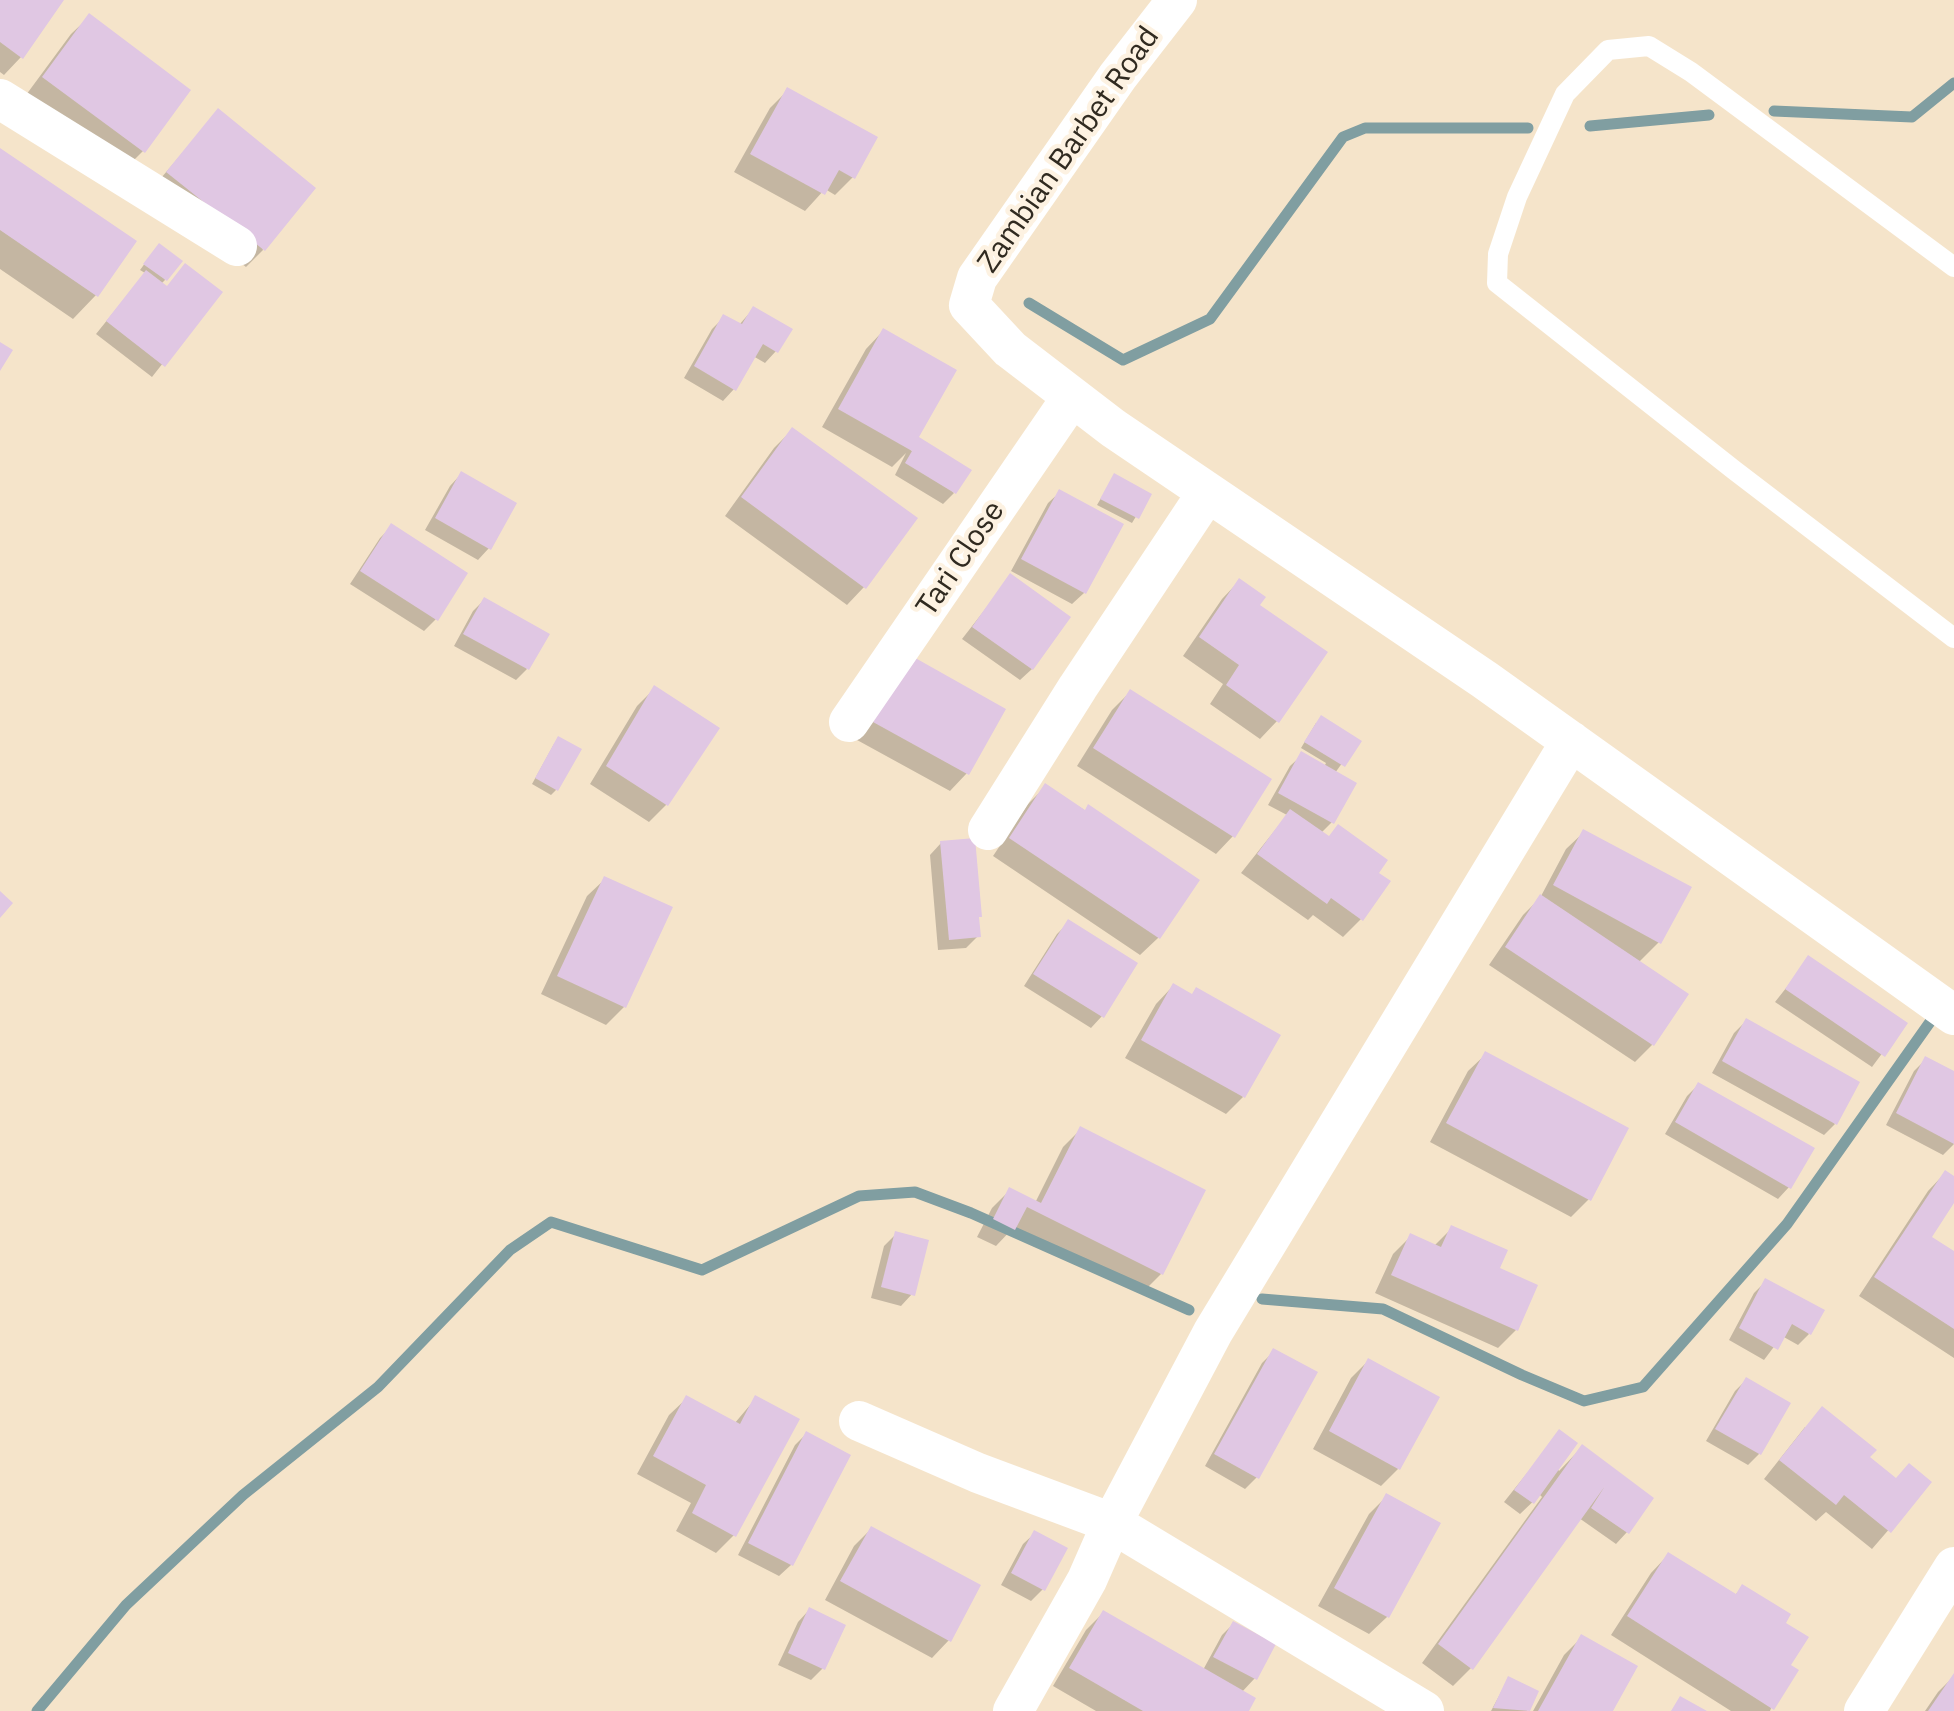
<!DOCTYPE html>
<style>
body{margin:0}
canvas{display:block;background:#f5e4ca}
</style>
<canvas width="1954" height="1711"></canvas>
<script>
const ctx = document.querySelector('canvas').getContext('2d');
ctx.lineJoin = 'round';
function fill(path, color) { ctx.fillStyle = color; ctx.fill(path, 'evenodd'); }
function strokePath(path, color, width, dash) { ctx.strokeStyle = color; ctx.lineWidth = width; ctx.lineCap = dash ? 'butt' : 'round'; ctx.setLineDash(dash || []); ctx.stroke(path); }
function label(font, color, halo, rows, align = 'center') {
  ctx.font = font + ' "IBM Plex Sans",sans-serif'; ctx.lineWidth = 9; ctx.setLineDash([]); ctx.textBaseline = 'middle'; ctx.strokeStyle = halo; ctx.fillStyle = color; for (const [text, x, y, turn = 0] of rows) {
    ctx.save(); ctx.translate(x, y); ctx.rotate((+turn || 0) * Math.PI / 180); ctx.textAlign = isNaN(turn) ? turn : align; if (halo) ctx.strokeText(text, 0, 0); ctx.fillText(text, 0, 0); ctx.restore();
  }
}
fill(new Path2D(`
 M0,0H61L21,57L4,75L0,72Z
 M89,17L188,90L143,151L125,169L26,95L71,34Z
 M788,90L853,177L835,195L825,189L805,211L734,172L770,108Z
 M218,111L263,250L246,267L150,191Z
 M0,151L96,295L73,319L0,269Z
 M154,251L165,280L161,284L166,288L219,292L152,377L96,334L145,273L140,270Z
 M753,309L776,351L765,363L753,356L734,389L723,401L684,378L712,329L724,317L739,325Z
 M883,331L910,449L954,493L943,504L895,475L906,453L892,467L822,427L866,349Z
 M792,430L864,587L847,605L725,516L774,448Z
 M461,474L489,548L478,560L425,530L450,486Z
 M1114,476L1149,495L1132,523L1097,505Z
 M1060,492L1121,525L1084,593L1072,604L1011,571L1048,503Z
 M391,527L436,619L424,631L350,584L380,538Z
 M1011,576L1032,669L1020,680L962,639Z
 M1239,581L1257,606L1277,721L1260,739L1210,704L1223,684L1183,656L1222,599Z
 M484,600L527,669L516,680L454,646L473,611Z
 M893,676L967,773L950,791L857,740Z
 M655,688L666,805L649,822L590,784L637,706Z
 M1130,692L1233,836L1216,854L1077,766L1112,710Z
 M1316,723L1358,741L1335,773L1332,822L1320,834L1376,873L1361,919L1343,937L1313,915L1308,920L1241,873L1287,815L1268,805L1290,766L1302,755L1324,767L1326,763L1301,748Z
 M554,744L556,790L551,795L532,784Z
 M1046,786L1196,880L1158,938L1140,955L993,856L1028,804Z
 M1584,832L1659,942L1638,963L1652,1045L1635,1062L1489,965L1523,915L1540,898L1566,849Z
 M941,843L976,919L978,936L966,948L938,950L930,855Z
 M605,879L669,908L624,1007L606,1025L541,994L587,896Z
 M1068,923L1102,1016L1091,1028L1024,986L1057,934Z
 M1809,959L1904,1024L1872,1067L1775,1002Z
 M1173,986L1243,1097L1226,1114L1125,1058L1156,1004Z
 M1746,1021L1835,1124L1824,1135L1712,1073L1734,1033Z
 M1486,1054L1589,1199L1571,1217L1430,1142L1468,1071Z
 M1926,1059L1954,1074V1144L1943,1155L1886,1125L1914,1071Z
 M1698,1085L1789,1187L1778,1199L1665,1134L1687,1096Z
 M1081,1129L1161,1274L1144,1291L1014,1227L996,1246L977,1237L992,1208L1010,1190L1035,1203L1063,1147Z
 M1945,1173L1954,1179V1199L1929,1237L1954,1254V1358L1859,1296L1928,1191Z
 M1452,1228L1497,1269L1516,1330L1498,1348L1375,1293L1393,1254L1411,1236L1434,1246Z
 M896,1234L912,1294L901,1306L871,1298L884,1246Z
 M1766,1281L1809,1334L1798,1345L1782,1336L1764,1360L1729,1340L1754,1293Z
 M1274,1351L1257,1477L1245,1489L1205,1466L1262,1363Z
 M1368,1361L1398,1469L1381,1486L1313,1449L1351,1378Z
 M1746,1380L1759,1454L1748,1465L1706,1441L1735,1391Z
 M687,1398L734,1424L756,1398L734,1535L716,1553L676,1531L691,1503L637,1474L669,1415Z
 M1805,1427L1866,1457L1895,1480L1929,1483L1872,1549L1826,1512L1816,1521L1764,1479Z
 M1559,1433L1557,1468L1559,1471L1582,1447L1627,1532L1616,1544L1579,1518L1471,1668L1453,1686L1422,1663L1542,1497L1540,1495L1520,1514L1504,1502Z
 M806,1434L848,1456L791,1565L779,1576L738,1555L795,1445Z
 M1387,1496V1617L1369,1634L1318,1606L1369,1514Z
 M871,1529L949,1640L932,1658L825,1600L854,1546Z
 M1035,1533L1043,1589L1031,1601L1001,1585L1023,1544Z
 M1668,1555L1734,1596L1743,1587L1782,1624L1788,1666L1770,1711H1731L1611,1635L1651,1573Z
 M809,1610L823,1668L811,1680L778,1665L798,1622Z
 M1103,1613L1203,1670L1222,1635L1233,1624L1255,1678L1241,1693L1246,1711H1096L1053,1686L1086,1630Z
 M1582,1637L1610,1711H1533L1564,1655Z
 M1954,1676V1711H1925L1938,1692Z
 M1508,1679L1536,1692L1527,1711H1491Z`), '#0003');
strokePath(new Path2D(`
 M1774,111L1912,117L1954,83
 M1590,126L1709,115
 M1029,303L1123,360L1210,319L1343,137L1365,128H1528
 M1262,1299L1383,1309L1522,1375L1584,1401L1643,1387L1787,1224L1935,1015
 M37,1711L126,1605L243,1495L378,1387L510,1250L551,1222L702,1270L859,1196L915,1192L971,1213L1189,1310`), '#809ea1', 11);
fill(new Path2D(`
 M0,0H64L23,59L0,42Z
 M89,13L191,90L145,153L42,77Z
 M787,87L878,137L855,179L839,170L825,195L750,154Z
 M218,108L316,188L265,251L166,172Z
 M0,148L137,241L98,297L0,230Z
 M159,243L183,261L167,281L143,264Z
 M185,263L223,292L165,367L106,321L146,270L167,286Z
 M753,306L793,329L778,353L763,344L736,391L694,366L723,314L742,324Z
 M883,328L957,370L919,437L972,470L956,494L905,463L912,451L838,409Z
 M0,342L13,350L0,371Z
 M792,427L918,518L866,589L741,497Z
 M461,471L517,503L491,550L435,518Z
 M1114,473L1152,494L1139,519L1100,499Z
 M1059,489L1124,524L1086,594L1021,559Z
 M391,523L468,573L438,621L360,571Z
 M1010,573L1071,617L1033,670L972,627Z
 M1239,578L1266,597L1260,605L1328,652L1279,723L1226,685L1239,665L1199,637Z
 M484,597L550,634L529,670L463,634Z
 M910,655L1006,709L969,775L873,722Z
 M654,685L720,728L668,806L606,766Z
 M1130,689L1272,779L1235,838L1093,748Z
 M1321,715L1362,741L1345,767L1304,742Z
 M558,736L582,749L558,791L535,778Z
 M1301,751L1357,783L1334,824L1278,793Z
 M1045,783L1085,810L1088,804L1200,880L1160,939L1009,838Z
 M1290,809L1329,836L1338,824L1388,860L1379,873L1391,881L1363,921L1331,898L1327,904L1257,854Z
 M1583,829L1692,887L1661,944L1553,885Z
 M975,838L982,917H979L981,937L949,940L940,841Z
 M604,876L673,907L626,1008L557,976Z
 M0,891L13,903L0,918Z
 M1540,894L1689,994L1654,1046L1505,947Z
 M1068,919L1138,963L1104,1018L1033,974Z
 M1808,955L1908,1023L1885,1057L1785,989Z
 M1173,983L1192,994L1196,987L1281,1035L1245,1098L1141,1040Z
 M1746,1018L1860,1082L1837,1125L1722,1061Z
 M1485,1051L1629,1128L1591,1201L1446,1123Z
 M1925,1056L1954,1071V1144L1896,1113Z
 M1698,1082L1815,1148L1791,1189L1675,1122Z
 M1080,1126L1206,1190L1163,1275L1027,1207L1015,1230L993,1219L1009,1187L1041,1203Z
 M1945,1170L1954,1176V1203L1932,1237L1954,1251V1329L1874,1277Z
 M1451,1225L1508,1250L1500,1268L1538,1285L1518,1331L1391,1275L1410,1233L1441,1247Z
 M895,1231L929,1240L915,1296L881,1287Z
 M1765,1278L1825,1310L1811,1335L1792,1324L1778,1350L1739,1328Z
 M1273,1348L1318,1372L1259,1479L1214,1454Z
 M1368,1358L1440,1397L1400,1470L1329,1431Z
 M1746,1377L1791,1403L1761,1455L1715,1429Z
 M686,1395L740,1424L755,1395L800,1419L736,1537L692,1513L706,1485L653,1456Z
 M1822,1406L1877,1450L1870,1457L1896,1478L1909,1463L1932,1482L1891,1533L1844,1495L1836,1505L1779,1460Z
 M1559,1429L1578,1443L1534,1504L1514,1490Z
 M806,1431L851,1455L793,1566L748,1543Z
 M1582,1444L1654,1498L1629,1534L1591,1508L1605,1486L1473,1670L1438,1644Z
 M1386,1493L1441,1523L1389,1618L1334,1588Z
 M871,1526L981,1585L951,1642L840,1581Z
 M1034,1530L1068,1548L1045,1591L1011,1573Z
 M1668,1552L1736,1594L1742,1584L1791,1614L1786,1623L1809,1637L1791,1665L1799,1670L1774,1710L1627,1616Z
 M809,1607L846,1625L825,1670L788,1653Z
 M1103,1610L1256,1698L1249,1711H1143L1069,1668Z
 M1233,1621L1276,1644L1257,1680L1213,1657Z
 M1581,1634L1638,1666L1613,1711H1538Z
 M1954,1673V1711H1928Z
 M1508,1676L1539,1691L1530,1711L1493,1708Z
 M1680,1696L1707,1711H1671Z`), '#e0c7e3');
strokePath(new Path2D(`
 M1954,267L1691,72L1649,46L1608,50L1565,94L1517,197L1498,254L1497,283L1734,470L1954,638`), '#fff', 20);
strokePath(new Path2D(`
 M1177,0L1118,76L977,278L969,305L1010,349L1113,428L1485,680L1954,1015
 M0,99L237,246
 M849,722L1072,397
 M988,830L1078,687L1207,493
 M859,1421L978,1473L1112,1523L1213,1332L1571,741
 M1013,1711L1087,1580L1112,1523L1424,1711
 M1864,1711L1954,1567`), '#fff', 40);
label('30px', '#302a20', '#fdf2e2', [
 ["Zambian Barbet Road",1069,150,-55],
 ["Tari Close",961,559,-56]
]);
</script>
